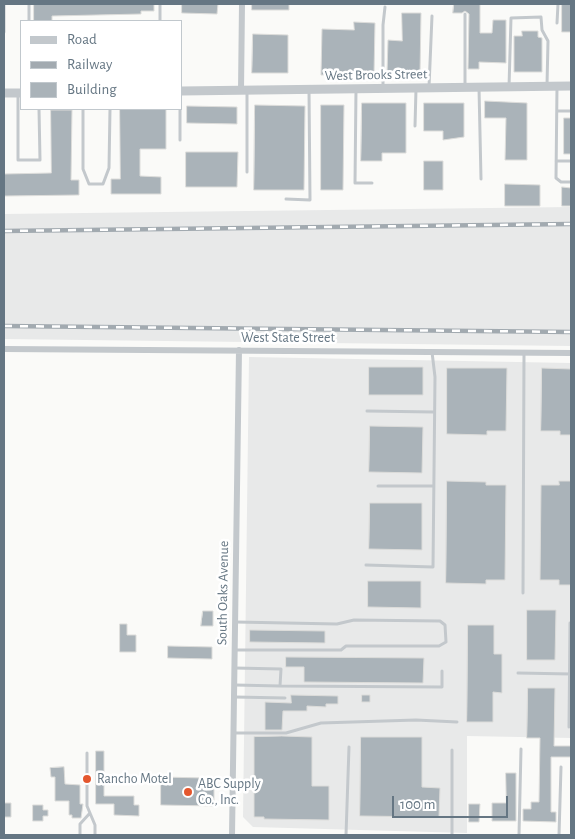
<!DOCTYPE html>
<style>
body{margin:0}
#map{position:relative;width:575px;height:839px;overflow:hidden;background:#fafaf8;font-family:"Alegreya Sans",sans-serif}
canvas{display:block}
.frame{position:absolute;inset:0;border:5px solid #657683;pointer-events:none}
.legend{position:absolute;left:20px;top:20px;width:162px;height:90px;box-sizing:border-box;background:#fff;border:1px solid #c1c8cd;margin:0;padding:6px 9px;list-style:none;font-size:15px;color:#657683}
.legend li{display:flex;align-items:center;gap:10px;height:25px}
.legend b{width:25px;border:1px solid #c1c8cd}
.scale{position:absolute;left:392px;top:796px;width:116px;height:22px;box-sizing:border-box;border:2px solid #657683;border-top:0;padding-left:6px;font-size:15px;line-height:18px;white-space:nowrap;color:#657683;-webkit-text-stroke:4px #fff;paint-order:stroke}
</style>
<div id="map">
<canvas width="575" height="839"></canvas>
<div class="frame"></div>
<ul class="legend">
<li><b style="height:6px;background:#c3c8cc"></b>Road</li>
<li><b style="height:6px;background:#a2aab0"></b>Railway</li>
<li><b style="height:14px;background:#aab3b9"></b>Building</li>
</ul>
<div class="scale">100 m</div>
</div>
<script>
const ctx = document.querySelector('canvas').getContext('2d');
ctx.lineJoin = 'round';
function fill(path, color) { ctx.fillStyle = color; ctx.fill(path, 'evenodd'); }
function strokePath(path, color, width, dash) { ctx.strokeStyle = color; ctx.lineWidth = width; ctx.lineCap = dash ? 'butt' : 'round'; ctx.setLineDash(dash || []); ctx.stroke(path); }
function label(font, color, halo, rows, align = 'center') {
  ctx.font = font + ' "Alegreya Sans",sans-serif'; ctx.lineWidth = 5; ctx.setLineDash([]); ctx.textBaseline = 'middle'; ctx.strokeStyle = halo; ctx.fillStyle = color; for (const [text, x, y, turn = 0] of rows) {
    ctx.save(); ctx.translate(x, y); ctx.rotate((+turn || 0) * Math.PI / 180); ctx.textAlign = isNaN(turn) ? turn : align; if (halo) ctx.strokeText(text, 0, 0); ctx.fillText(text, 0, 0); ctx.restore();
  }
}
fill(new Path2D(`
 M571,207V346L4,339V214Z
 M249,357L571,363V738L467,736V833L253,827L243,817Z`), '#e8e9e9');
const building = new Path2D(`
 M34,4H154V11H141V14L52,16V21H34Z
 M182,4H218L217,14L182,13Z
 M252,4H289V10H252Z
 M454,4H480V33H492L493,20H506V63L479,62V69H468L469,14L465,11L462,13H453Z
 M562,4H571V32H562Z
 M402,13H421L420,74L387,73L388,40L402,41Z
 M354,22L375,23L374,74L321,75L322,29L354,30Z
 M522,31H538V37L542,38V72H514V36H522Z
 M253,34L288,35V73H252Z
 M485,101L527,103V160H505L506,118H485Z
 M362,103H406V153H382V161H361Z
 M424,103H464V137L443,140V131H424Z
 M255,105L305,106L304,190H254Z
 M321,105H344L343,190H321Z
 M187,106L237,107V124L187,123Z
 M120,109H166V149H140V176L161,177V194H111V179H120Z
 M51,110H72L71,180H79V195L4,196V174L51,173Z
 M564,118H571V154H564Z
 M186,152H238L237,187H186Z
 M424,161H443V190H424Z
 M505,184L540,185V206H505Z
 M562,187L571,188V206H562Z
 M369,367H423V395H369Z
 M447,368H507L506,431H487V435L447,434Z
 M542,368L571,369V435H560V431H541Z
 M370,426L423,427L422,473L369,472Z
 M447,481L486,482V485H506L505,580H486V584L446,583Z
 M559,481H571V585H559V580H540L541,485H559Z
 M370,503H422V550L369,549Z
 M368,581H421V608L368,607Z
 M527,610H556L555,660H527Z
 M203,611H213V626H201Z
 M120,624H127V635H136V652H120Z
 M468,625H494V654H502V693L493,692V722H467Z
 M250,630L325,631V643L250,642Z
 M168,646L212,647V659L168,658Z
 M286,657L424,658L423,683L304,682V667H286Z
 M528,688H555L554,746H571V757H551V812H556V822L523,821V809H531V802H539L540,738H527Z
 M291,695L338,696V704H326V707L307,706V711H283L282,730H265V702L291,703Z
 M362,695H370V702H362Z
 M282,736L312,737V786H329V820L264,819V817H254V737Z
 M361,737H422V787L440,788L439,817L360,816Z
 M96,751H104V796H134V805H139V816L114,815V804H96Z
 M64,767L65,784L80,785V804H83L81,818H72V815H69V801H55V777H51L50,768Z
 M506,773H516V821H492V803H506Z
 M161,777L205,778V779L214,780V806L161,805Z
 M4,803H11V817H4Z
 M469,804H480L479,822H469Z
 M33,805H43V810H48V816H43V821H33Z`);
fill(building, '#aab3b9');
strokePath(building, '#dcdcda', 1);
strokePath(new Path2D(`
 M29,4V21
 M160,21V4
 M557,23L558,4
 M4,32V4
 M383,86V25L385,7
 M429,87L432,16
 M465,87V14
 M509,87L511,18L541,17L542,30L548,41L547,85
 M557,87L556,178L561,182H571
 M479,88L481,179
 M356,89L355,183H372
 M18,95V160H40L39,109
 M83,109V169L89,184H103L109,168L110,109
 M557,111H571
 M415,126L416,89
 M180,140V109
 M556,161H571
 M247,172V92
 M286,199L310,200L309,90
 M367,411L434,412
 M378,486H434
 M366,565L433,567L435,377L432,352
 M523,593L524,353
 M235,650H341L346,646H439L446,642L445,625L440,621L354,620L337,624L236,622
 M235,668L281,669L280,686L442,687V671
 M518,673L571,674
 M235,685L280,686
 M235,697L285,698
 M569,727L570,623
 M234,733H286L321,723L416,720L457,722
 M452,750V835
 M87,753V806L95,825V835
 M80,835V824L90,813
 M346,835L349,747
 M519,835L521,749
 M559,835L561,767`), '#c3c8cc', 3);
strokePath(new Path2D(`
 M241,90L242,4
 M4,349L571,353
 M232,835L239,350`), '#c3c8cc', 6);
strokePath(new Path2D(`
 M181,91L571,86
 M4,93H21`), '#c3c8cc', 9);
const rail = new Path2D(`
 M4,231L571,224
 M4,326L571,332`);
strokePath(rail, '#a2aab0', 4.5);
strokePath(rail, '#fff', 2.5, [8]);
for (const [x, y, r, color] of [
 [87,779,5,"#e4572e"],
 [188,792,5,"#e4572e"]
]) { const dot = new Path2D(); dot.arc(x, y, r, 0, 2 * Math.PI); ctx.fillStyle = color; ctx.fill(dot); strokePath(dot, '#fff', 2); }
label('14px', '#657683', '#fff', [
 ["West Brooks Street",376,75,-1],
 ["West State Street",288,338],
 ["South Oaks Avenue",223,593,-89]
]);
label('14px', '#657683', '#fff', [
 ["Rancho Motel",97,779],
 ["ABC Supply",198,784],
 ["Co., Inc.",198,800]
], 'left');
</script>
